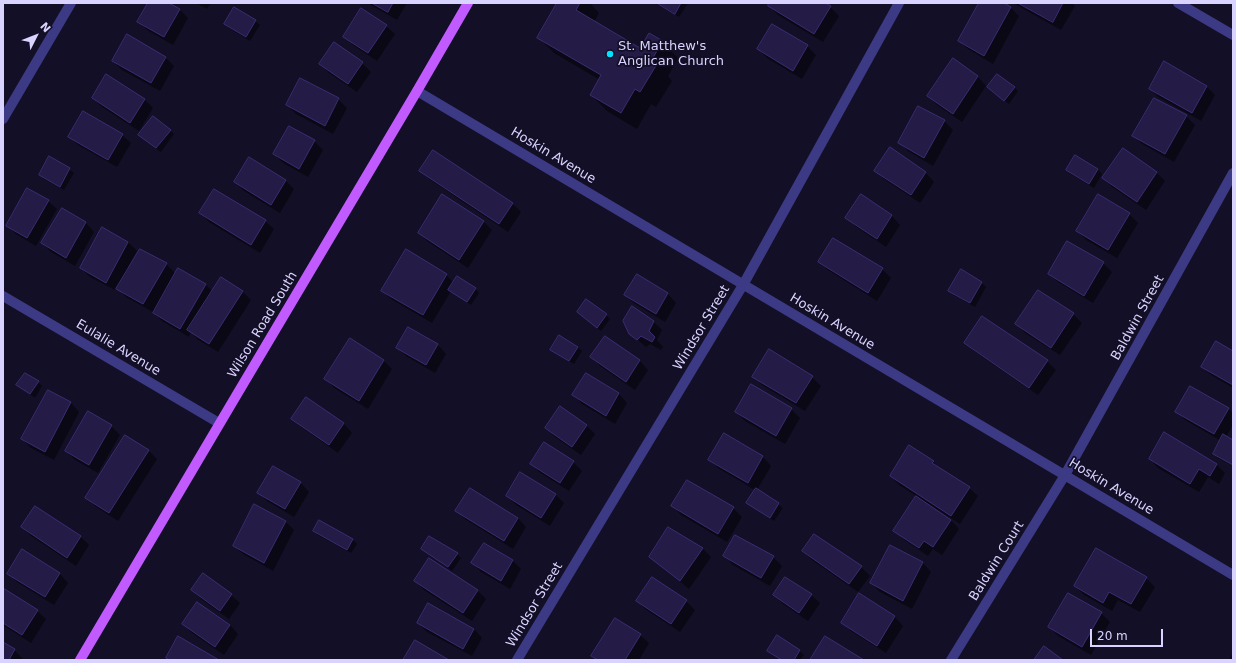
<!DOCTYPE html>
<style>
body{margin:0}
#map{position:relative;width:1236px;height:663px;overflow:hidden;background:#130f26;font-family:"DejaVu Sans",sans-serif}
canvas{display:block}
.frame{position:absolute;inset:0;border:4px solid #d9d4ff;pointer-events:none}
.north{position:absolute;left:16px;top:16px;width:40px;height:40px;-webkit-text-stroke:3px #130f26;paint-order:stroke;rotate:48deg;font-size:11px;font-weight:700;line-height:16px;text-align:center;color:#d9d4ff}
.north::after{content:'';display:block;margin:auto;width:14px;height:18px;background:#d9d4ff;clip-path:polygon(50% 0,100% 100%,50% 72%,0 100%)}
.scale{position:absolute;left:1090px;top:629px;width:73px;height:18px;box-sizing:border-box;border:2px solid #d9d4ff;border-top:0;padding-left:5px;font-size:12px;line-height:14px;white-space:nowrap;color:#d9d4ff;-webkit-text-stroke:3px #130f26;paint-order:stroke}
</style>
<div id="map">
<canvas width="1236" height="663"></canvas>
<div class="frame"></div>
<div class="north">N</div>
<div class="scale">20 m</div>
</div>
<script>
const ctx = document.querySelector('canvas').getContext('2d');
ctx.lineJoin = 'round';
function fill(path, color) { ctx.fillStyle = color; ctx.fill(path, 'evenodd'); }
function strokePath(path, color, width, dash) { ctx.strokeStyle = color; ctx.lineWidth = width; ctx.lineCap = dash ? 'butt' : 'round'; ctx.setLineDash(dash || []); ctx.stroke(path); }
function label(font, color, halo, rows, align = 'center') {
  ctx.font = font + ' "DejaVu Sans",sans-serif'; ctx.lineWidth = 3.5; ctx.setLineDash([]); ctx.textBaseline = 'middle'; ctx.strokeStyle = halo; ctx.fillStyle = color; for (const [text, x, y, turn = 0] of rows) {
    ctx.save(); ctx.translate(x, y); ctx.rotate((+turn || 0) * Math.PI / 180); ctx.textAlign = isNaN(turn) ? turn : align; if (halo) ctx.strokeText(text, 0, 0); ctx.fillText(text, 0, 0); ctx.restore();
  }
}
fill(new Path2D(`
 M149,3H167L179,9L188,18L173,45L147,30L139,22Z
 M196,3H211L207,9Z
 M367,3H407L397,20Z
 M558,3H590L599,13L594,22L641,49L662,42L678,58L668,76L672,81L656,107L651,104L637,129L607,111L591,95L600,80L554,53L538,37Z
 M655,3H688L679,17Z
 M771,3H823L830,7L839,16L823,42L778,15L769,6Z
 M980,3H1002L1011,8L1019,16L993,64L968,49L959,41Z
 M1013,3H1072L1075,6L1061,30Z
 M255,21L260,25L250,41L229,28L225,24Z
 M772,25L807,46L816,55L802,79L767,58L758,49Z
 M386,26L395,34L377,61L353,45L344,37Z
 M165,57L174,66L160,91L122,70L113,61Z
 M953,60L978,77L986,86L962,122L937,105L928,96Z
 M362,63L371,72L357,92L329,73L320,64Z
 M1206,86L1215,95L1201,121L1158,97L1150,89Z
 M988,87H1014L1018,91L1009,104Z
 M93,98L144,99L153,108L139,131L102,107Z
 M338,99L347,108L333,134L296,114L287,105Z
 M919,107L944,121L953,130L933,166L908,151L899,142Z
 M1186,116L1195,125L1174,162L1142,144L1134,136Z
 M170,130L174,134L161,152L144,139Z
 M122,135L131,143L117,167L78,145L70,137Z
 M314,141L323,150L308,177L283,163L274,154Z
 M890,149L926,173L934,182L920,203L884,179L875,170Z
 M1123,150L1157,173L1165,181L1146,210L1112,187L1103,178Z
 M1075,156L1098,169L1102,174L1094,188L1071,174L1067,170Z
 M49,158L69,169L74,173L64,190L44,179L40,175Z
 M249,159L286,181L294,189L280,213L244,191L235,182Z
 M421,171L512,203L521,212L508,232L429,179Z
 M443,195L484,222L492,230L468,268L427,241L419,233Z
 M861,196L892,216L900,225L886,247L855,226L847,217Z
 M48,201L57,209L36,246L16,234L7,225Z
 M62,210L86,223L94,232L75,266L51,252L42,243Z
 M201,213L265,221L274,229L260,253L209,222Z
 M1129,214L1138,223L1117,258L1086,240L1077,231Z
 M103,228L128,242L137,251L128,267L129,268L166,264L176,274L205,284L213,292L242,291L251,300L218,352L197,339L191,332L189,337L162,321L153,312L126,297L117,288L115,290L90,277L81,268Z
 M406,251L446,275L454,283L475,288L479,293L471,305L451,291L432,323L391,299L382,291Z
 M819,262L882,269L891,278L877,301L828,270Z
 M1103,263L1112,272L1093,303L1058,282L1049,274Z
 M961,271L982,283L986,287L975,307L954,295L950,291Z
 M637,275L668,294L676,303L665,322L634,303L625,295Z
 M578,312L606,315L610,319L601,331Z
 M1073,314L1082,323L1060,355L1025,333L1017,324Z
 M654,322L662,330L657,340L663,347L661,350L650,344L646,347L630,333Z
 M409,328L438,345L446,354L435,373L406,356L397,348Z
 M605,337L640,361L648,370L635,390L600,366L592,357Z
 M350,339L384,361L392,369L368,409L334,388L326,379Z
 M965,343L1047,361L1056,370L1038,395L974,351Z
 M577,347L582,351L574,364L556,354L552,349Z
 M1233,353V388L1211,375L1202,367Z
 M586,374L619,394L627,403L615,424L582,404L574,395Z
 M753,376L812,377L821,386L805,411L762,385Z
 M38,382L42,386L35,398L18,385Z
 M751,386L791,409L800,418L785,444L745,421L736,412Z
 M1191,387L1229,409L1233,413V425L1226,437L1233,441V466L1218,458L1214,454L1221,441L1185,420L1176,411Z
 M48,391L71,403L79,412L54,460L31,448L22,439Z
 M306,398L344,424L352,433L338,453L301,427L292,419Z
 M560,407L587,426L595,434L581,455L555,437L546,428Z
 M111,426L120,435L98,473L75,460L66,451Z
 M1165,434L1217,465L1225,473L1219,484L1208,477L1199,492L1158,468L1150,459Z
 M724,435L763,457L771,466L757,490L778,504L783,508L774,521L752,507L748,502L755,490L718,468L710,460Z
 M909,447L933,462L940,469L969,488L978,496L960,524L899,485L891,476Z
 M148,450L157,459L118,521L95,506L87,498Z
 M573,462L582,471L569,491L539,472L531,463Z
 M273,467L301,483L309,492L294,517L267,501L258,492Z
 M555,494L564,503L550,526L516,505L507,496Z
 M916,498L951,520L959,529L942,555L933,549L928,556L903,539L895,531Z
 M673,506L733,508L742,517L727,542L681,515Z
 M36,507L81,537L89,545L76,566L31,536L22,527Z
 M457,511L518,518L526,527L513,549L465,519Z
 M285,521L294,530L273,571L243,554L234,546Z
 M668,528L703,549L711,557L689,589L651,557Z
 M314,530L353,540L357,544L351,553L318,535Z
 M891,546L923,563L931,572L912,609L880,592L871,583Z
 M423,549L457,554L461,558L452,571Z
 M22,551L60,574L68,583L54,605L17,582L8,573Z
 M803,551L861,567L870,576L858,592L812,560Z
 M725,556L773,557L782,566L770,586L733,565Z
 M429,559L478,591L486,599L472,621L424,590L415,581Z
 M513,561L521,569L510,589L481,572L473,563Z
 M1146,578L1155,587L1140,612L1118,600L1112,611L1084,595L1075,586Z
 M3,590L37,611L46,619L31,643L3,625Z
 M192,590L231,595L240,603L229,619L201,599Z
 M774,595H811L820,603L808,621L783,604Z
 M860,595L895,617L903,626L886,653L851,631L842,622Z
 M637,601H686L695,610L680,632L645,609Z
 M197,603L230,625L238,634L224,655L192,633L183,624Z
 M1101,613L1110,622L1091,655L1058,636L1050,627Z
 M418,623L474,629L482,638L472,656L427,632Z
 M640,635L649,643L639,660H596L592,656Z
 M3,643L14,650L23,659L22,660H3Z
 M769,650H799L804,655L800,660H781Z
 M1233,653V660H1231L1230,658Z`), '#0007');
const building = new Path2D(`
 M148,3H169L180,9L164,37L137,22Z
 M372,3H393L388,12Z
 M557,3H580L576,10L640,48L649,33L663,41L651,61L657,64L640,92L635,89L621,113L590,95L601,75L537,38Z
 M657,3H681L675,14Z
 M769,3H825L831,6L814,34L768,6Z
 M979,3H1004L1011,7L984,56L958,41Z
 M1018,3H1063L1053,22Z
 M234,7L256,20L246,37L224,24Z
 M361,8L387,25L368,53L343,37Z
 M772,24L808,45L793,71L757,49Z
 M127,34L166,57L151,83L112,61Z
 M334,42L363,62L348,84L319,64Z
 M953,58L978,76L953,114L927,96Z
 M1164,61L1207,86L1192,113L1149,89Z
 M106,74L145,99L130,123L92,98Z
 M997,74L1015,87L1004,101L987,87Z
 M300,78L339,98L325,126L286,105Z
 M1154,98L1187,115L1165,154L1132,136Z
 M918,106L945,120L924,158L898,143Z
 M83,111L123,134L108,160L68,137Z
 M153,116L171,130L156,148L138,135Z
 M289,126L315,140L299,169L273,154Z
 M890,147L926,172L911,195L874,171Z
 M1123,148L1157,172L1137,202L1102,178Z
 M433,150L513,203L499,224L419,171Z
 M1075,155L1098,169L1089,184L1066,170Z
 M49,156L70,168L60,187L39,175Z
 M249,157L286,180L271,205L234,182Z
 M27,188L49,200L27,238L6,226Z
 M214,189L266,220L251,245L199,213Z
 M442,194L484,221L459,260L418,233Z
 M861,194L892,215L877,239L845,218Z
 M1098,194L1130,213L1108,250L1076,231Z
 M62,208L86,222L66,258L41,243Z
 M102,227L128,242L106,283L80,268Z
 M833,238L883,268L868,293L818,262Z
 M1067,241L1104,262L1084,296L1048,274Z
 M140,249L167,263L143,304L116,289Z
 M406,249L447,274L423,315L381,291Z
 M178,268L206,284L180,329L153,313Z
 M961,269L982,282L970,303L948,291Z
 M637,274L668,293L656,314L624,295Z
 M457,276L476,288L467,302L448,290Z
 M221,277L243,291L209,344L187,330Z
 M1038,290L1074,313L1051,348L1015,324Z
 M586,299L607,314L597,328L577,312Z
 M632,306L654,321L649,331L655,337L652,342L641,336L637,340L629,334L623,321Z
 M982,316L1048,360L1029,388L964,343Z
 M408,327L438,344L426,365L396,348Z
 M559,335L578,347L569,361L550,350Z
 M605,336L640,360L626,382L590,357Z
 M350,338L384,360L359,401L324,379Z
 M1216,341L1233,351V385L1201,367Z
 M769,349L813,376L796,403L752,377Z
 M25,373L39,381L30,394L16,385Z
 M586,373L619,393L606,416L572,395Z
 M751,384L792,408L776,436L735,412Z
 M1190,386L1229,408L1214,434L1175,412Z
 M48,390L71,402L45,452L21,439Z
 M306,397L344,423L329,445L291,419Z
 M560,406L587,425L572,447L545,428Z
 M88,411L112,425L89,465L65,451Z
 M1164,432L1217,464L1210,476L1199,469L1190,484L1149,459Z
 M724,433L763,456L748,483L708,460Z
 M1223,434L1233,440V465L1213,454Z
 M125,435L149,450L109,513L85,498Z
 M544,442L574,461L560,483L530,464Z
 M909,445L934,461L932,463L970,487L951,516L890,476Z
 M273,466L301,482L285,509L257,493Z
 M520,472L556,494L541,518L506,496Z
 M687,480L734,507L718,534L671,506Z
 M470,488L518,518L504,541L455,511Z
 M756,488L779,503L770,518L746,503Z
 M916,496L951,520L933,547L924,541L919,548L893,531Z
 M254,504L286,521L264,563L233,546Z
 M35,506L81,536L67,558L21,527Z
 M319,520L353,539L347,550L313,531Z
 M668,527L703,548L680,581L649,557Z
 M814,534L862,566L849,584L802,551Z
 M735,535L774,556L761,578L723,556Z
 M429,536L458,553L448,567L421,549Z
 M484,543L513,560L501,581L471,563Z
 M890,545L923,562L903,601L870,583Z
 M1096,548L1147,577L1131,604L1109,592L1103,603L1074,586Z
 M22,549L60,573L45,597L7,574Z
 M429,558L478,590L463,613L414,581Z
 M203,573L232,594L220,611L191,590Z
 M652,577L687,600L671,624L636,601Z
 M785,577L812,594L799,613L773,595Z
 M3,588L38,610L22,635L3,623Z
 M859,593L895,616L877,646L841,623Z
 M1068,593L1102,612L1082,647L1048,627Z
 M197,602L230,625L215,647L182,624Z
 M428,603L474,629L463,649L417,623Z
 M615,618L641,634L625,660H598L591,656Z
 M777,635L800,650L794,660H782L767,651Z
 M178,636L219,660H170L166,658Z
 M825,636L864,660H810Z
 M415,640L449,660H403Z
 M3,642L15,649L9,660H3Z
 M1044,646L1063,660H1034Z`);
fill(building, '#241b47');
strokePath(building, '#3b2d73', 1);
strokePath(new Path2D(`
 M1178,3L1233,35
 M417,91L1233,575
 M3,119L71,3
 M3,296L219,423
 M517,660L743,285L899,3
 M951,660L1065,475L1233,173`), '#3d3a85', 10);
strokePath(new Path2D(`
 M80,660L236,396L417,91L468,3`), '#c25bff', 10);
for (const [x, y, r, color] of [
 [610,54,4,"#00e5ff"]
]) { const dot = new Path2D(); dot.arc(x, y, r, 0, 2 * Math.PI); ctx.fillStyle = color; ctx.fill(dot); strokePath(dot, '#130f26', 1.5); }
label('13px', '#d9d4ff', '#130f26', [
 ["St. Matthew's",618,47],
 ["Anglican Church",618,62]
], 'left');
label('13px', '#d9d4ff', '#130f26', [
 ["Hoskin Avenue",553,156,31],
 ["Baldwin Street",1138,318,-61],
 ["Hoskin Avenue",832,322,31],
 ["Wilson Road South",263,325,-59],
 ["Windsor Street",702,328,-59],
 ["Eulalie Avenue",118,348,31],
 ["Hoskin Avenue",1111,487,31],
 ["Baldwin Court",997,561,-58],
 ["Windsor Street",535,605,-59]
]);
</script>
